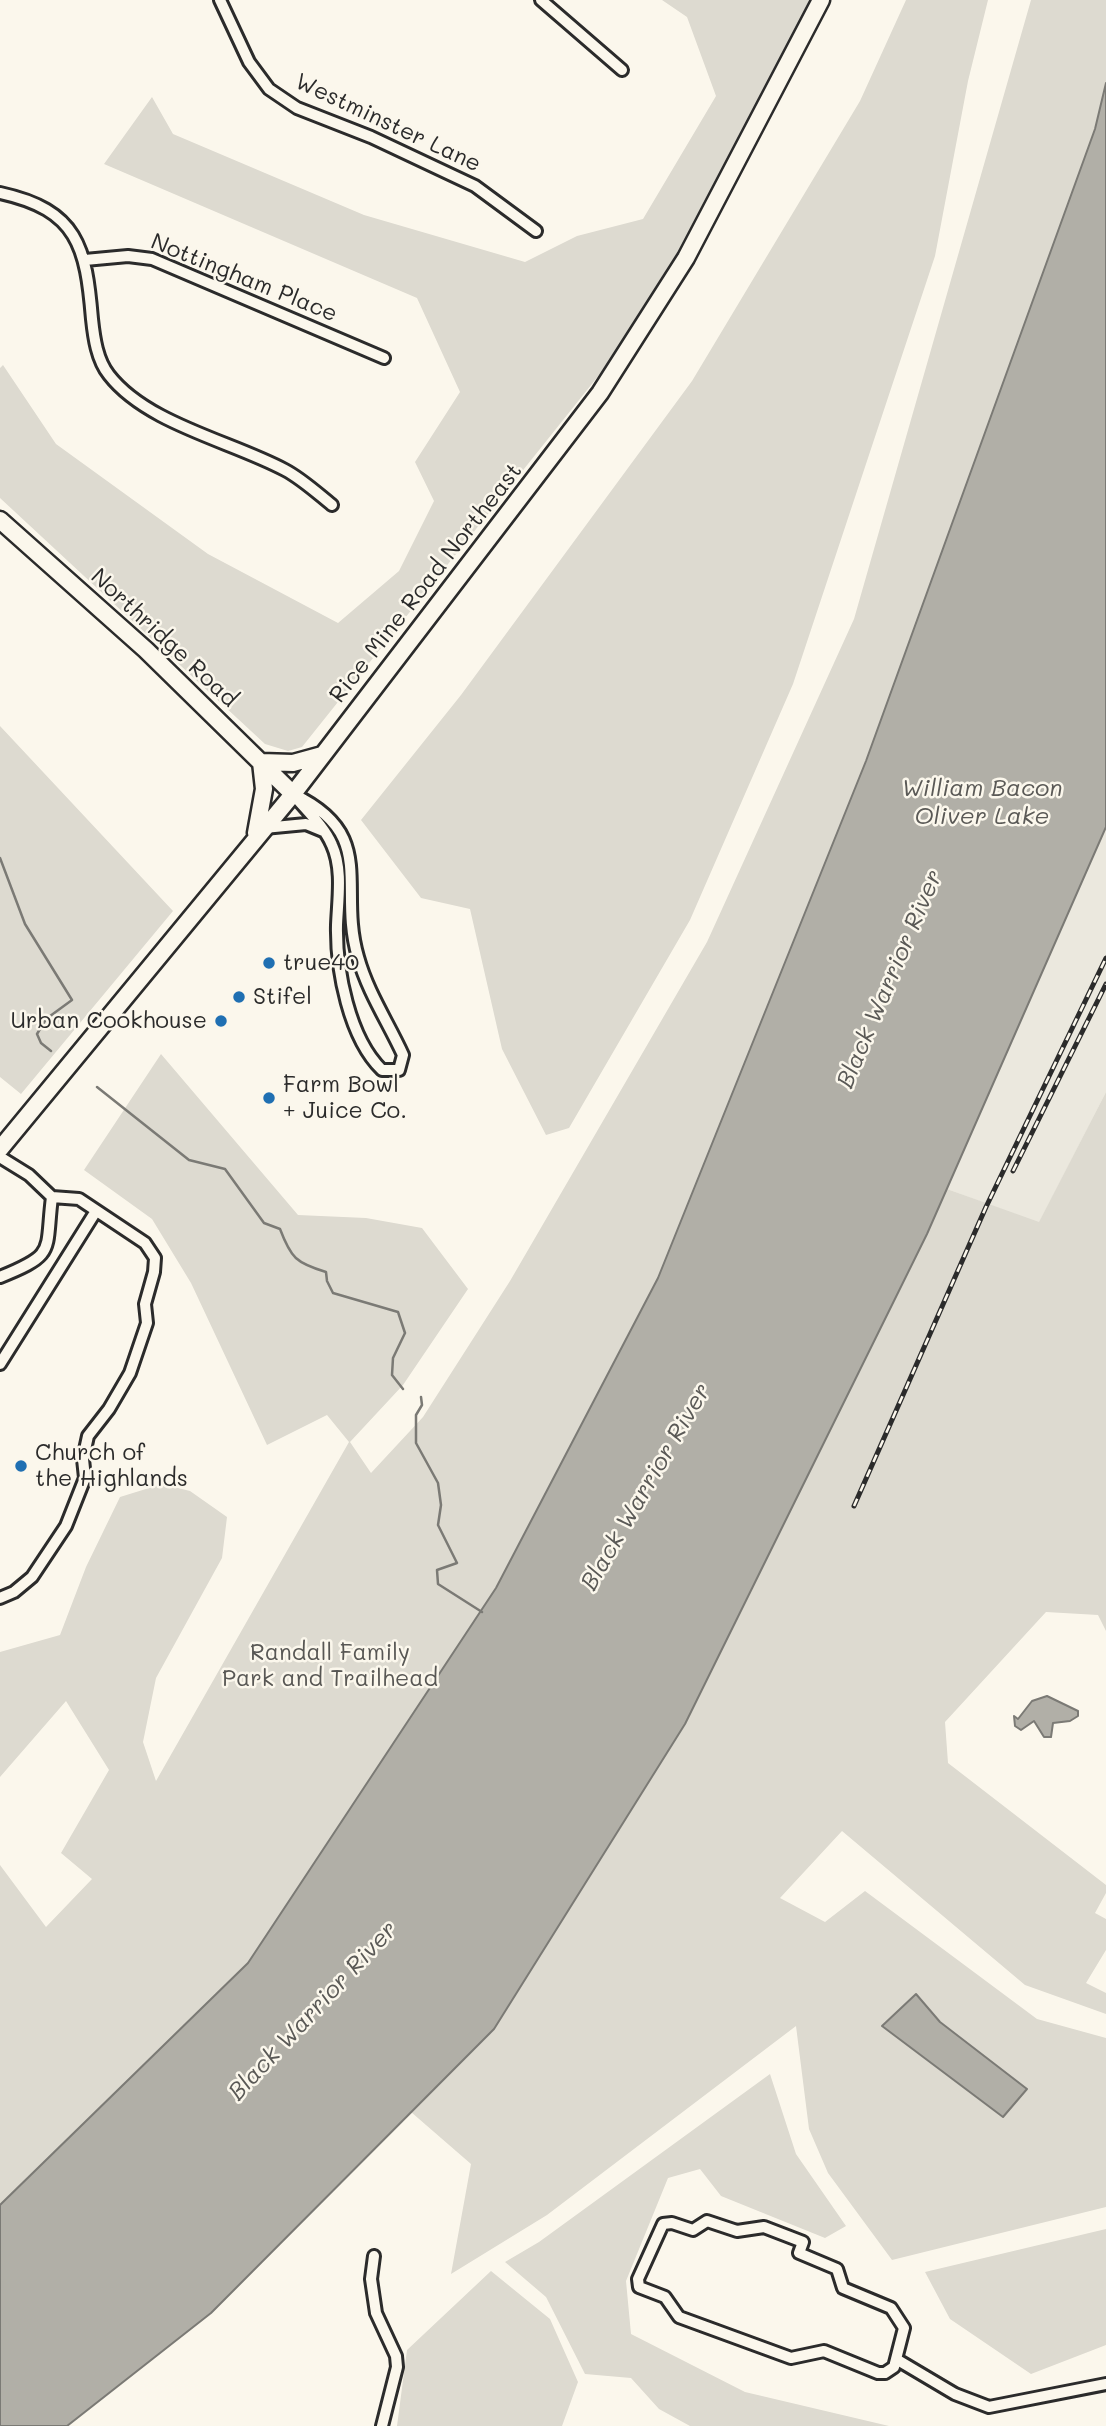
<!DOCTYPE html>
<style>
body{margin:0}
canvas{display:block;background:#fbf7ec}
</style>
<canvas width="1106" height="2426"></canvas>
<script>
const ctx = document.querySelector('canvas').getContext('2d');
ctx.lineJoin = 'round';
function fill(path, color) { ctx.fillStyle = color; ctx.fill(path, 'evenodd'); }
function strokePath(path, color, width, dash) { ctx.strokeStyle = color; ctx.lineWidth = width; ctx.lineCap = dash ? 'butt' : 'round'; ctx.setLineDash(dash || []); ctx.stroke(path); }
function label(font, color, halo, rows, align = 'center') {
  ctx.font = font + ' Mali,sans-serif'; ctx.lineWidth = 5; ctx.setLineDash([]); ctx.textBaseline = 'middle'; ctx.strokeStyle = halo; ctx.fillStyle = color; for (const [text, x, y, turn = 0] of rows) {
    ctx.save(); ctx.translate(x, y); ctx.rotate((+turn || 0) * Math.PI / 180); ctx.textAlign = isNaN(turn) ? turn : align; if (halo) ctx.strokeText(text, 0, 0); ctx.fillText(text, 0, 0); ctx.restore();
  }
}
fill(new Path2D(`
 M1106,827V1092L1039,1223L947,1189Z`), '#ebe8de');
fill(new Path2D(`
 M662,0H810L693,228L603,370L302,747L288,751L265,744L0,498V368L3,365L56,444L208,554L338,623L399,571L434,501L415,462L460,392L417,298L104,164L152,97L173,134L364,215L525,262L577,236L643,219L716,96L687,17Z
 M906,0H988L968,81L935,256L793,684L690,920L569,1128L546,1135L502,1049L470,909L421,898L361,820L461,695L692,381L860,101Z
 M1031,0H1106V83L1095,129L866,761L658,1278L496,1588L248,1963L0,2205V1865L46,1927L92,1879L61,1853L109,1770L66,1701L0,1777V1652L60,1635L86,1567L120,1497L162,1484L190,1491L227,1517L222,1558L156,1678L143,1742L156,1781L349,1442L327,1415L267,1445L191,1283L152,1219L84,1170L161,1054L298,1215L366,1218L422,1228L468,1289L403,1385L350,1442L371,1473L423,1417L510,1281L707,942L854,619Z
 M0,726L173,911L21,1094L0,1077Z
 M1106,1092V1631L1098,1615L1046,1612L945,1722L948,1763L1106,1885V1893L1095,1913L1106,1919V1950L1086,1983L1106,1993V2014L1025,1985L842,1831L780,1898L825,1922L865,1891L1037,2019L1106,2038V2207L892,2260L828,2173L809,2129L796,2026L547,2215L451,2274L471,2164L411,2112L494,2029L927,1234L947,1189L1039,1222Z
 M770,2074L796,2154L846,2226L825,2238L721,2196L700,2169L668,2178L626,2281L631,2334L745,2392L889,2426H690L659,2409L631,2378L585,2374L546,2297L505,2262L539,2242Z
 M1106,2229V2345L1031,2374L950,2319L925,2272Z
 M491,2271L550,2319L578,2382L562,2426H397L407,2350Z`), '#dddad0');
const water = new Path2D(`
 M1106,83V827L927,1234L685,1724L494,2029L211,2313L67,2426H0V2205L248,1963L496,1588L658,1278L866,761L1095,129Z
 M1047,1696L1078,1711V1716L1070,1721L1053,1723L1051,1737H1044L1034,1721L1021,1730L1015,1726L1014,1716L1018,1719L1032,1701Z
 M916,1994L940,2022L1027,2089L1003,2117L882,2026Z`);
fill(water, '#b1afa7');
strokePath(water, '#7b7a75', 2);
strokePath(new Path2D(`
 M0,858L25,924L72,1000L46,1019L37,1034L41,1043L51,1051
 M97,1087L189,1160L225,1169L264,1223L280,1229C291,1258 296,1263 326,1272L327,1281L333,1293L398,1312L405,1333L393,1358L392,1375L403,1389
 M421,1397L422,1405L416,1415V1443L438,1483L441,1505L438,1525L457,1563L437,1570L438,1584L482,1612`), '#7b7a75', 2.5);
const street = new Path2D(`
 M220,0L249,62L269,89L297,108L371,137L475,186L536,231
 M541,0L622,70
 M0,193C78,210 86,247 92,319C94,338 97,360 109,375C147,424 231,441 285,470C302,479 317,493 332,505
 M85,260L128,256L152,259L384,358
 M293,794C379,835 337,886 358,957C368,993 388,1022 403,1055L399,1070H382C349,1038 336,970 337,925C338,899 343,869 332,845C324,826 306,810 293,794Z
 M264,828L306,824L323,831
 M0,1157L29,1175L52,1197L79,1199L145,1243L155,1258L154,1272L145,1304L147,1323L130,1373L109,1409L88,1436L83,1459L85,1478L66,1526L32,1577L14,1592L0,1598
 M0,1277C57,1254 45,1252 52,1197
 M0,1364L96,1211
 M707,2221L737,2231L764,2227L803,2242L799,2253L837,2269L843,2288L891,2308L904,2328L894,2367L885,2373H878L824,2351L791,2358L679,2317L665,2297L639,2287L638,2279L663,2224L672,2223L693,2230Z
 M374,2256L371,2279L376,2313L396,2356L397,2367L382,2426
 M896,2359L955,2394L989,2407L1106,2384`);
const secondary = new Path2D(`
 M0,520L146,650L293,794
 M256,833L264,789L261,762L293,763L322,755
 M0,1149L293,794L600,393L686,258L821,0`);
strokePath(street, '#2b2b2b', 16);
strokePath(secondary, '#2b2b2b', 21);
strokePath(street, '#fbf7ec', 10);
strokePath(secondary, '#fbf7ec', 16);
const rail = new Path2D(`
 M1013,1171L1106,984
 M854,1506L986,1207L1106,958`);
strokePath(rail, '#2b2b2b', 5);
strokePath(rail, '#fbf7ec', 2.5, [8]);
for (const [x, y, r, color] of [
 [269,963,7,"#1f6fb2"],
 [239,997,7,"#1f6fb2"],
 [221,1021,7,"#1f6fb2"],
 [269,1098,7,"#1f6fb2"],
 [21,1466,7,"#1f6fb2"]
]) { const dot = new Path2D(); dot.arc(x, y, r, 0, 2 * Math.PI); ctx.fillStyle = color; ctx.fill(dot); strokePath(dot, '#fbf7ec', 2.5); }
label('23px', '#2b2b2b', '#fbf7ec', [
 ["Westminster Lane",388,123,25],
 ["Nottingham Place",244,278,22],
 ["Rice Mine Road Northeast",426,583,-52],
 ["Northridge Road",164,638,43]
]);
label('23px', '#2b2b2b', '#fbf7ec', [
 ["true40",283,963],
 ["Stifel",253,997],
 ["Urban Cookhouse",207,1021,"right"],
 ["Farm Bowl",283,1085],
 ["+ Juice Co.",283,1111],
 ["Church of",35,1453],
 ["the Highlands",35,1479]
], 'left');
label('23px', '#585754', '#fbf7ec', [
 ["Randall Family",330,1653],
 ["Park and Trailhead",330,1679]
]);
label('italic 24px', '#5a5956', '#fbf7ec', [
 ["William Bacon",982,789],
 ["Oliver Lake",982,817],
 ["Black Warrior River",890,979,-67],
 ["Black Warrior River",646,1487,-60],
 ["Black Warrior River",313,2011,-47]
]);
</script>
